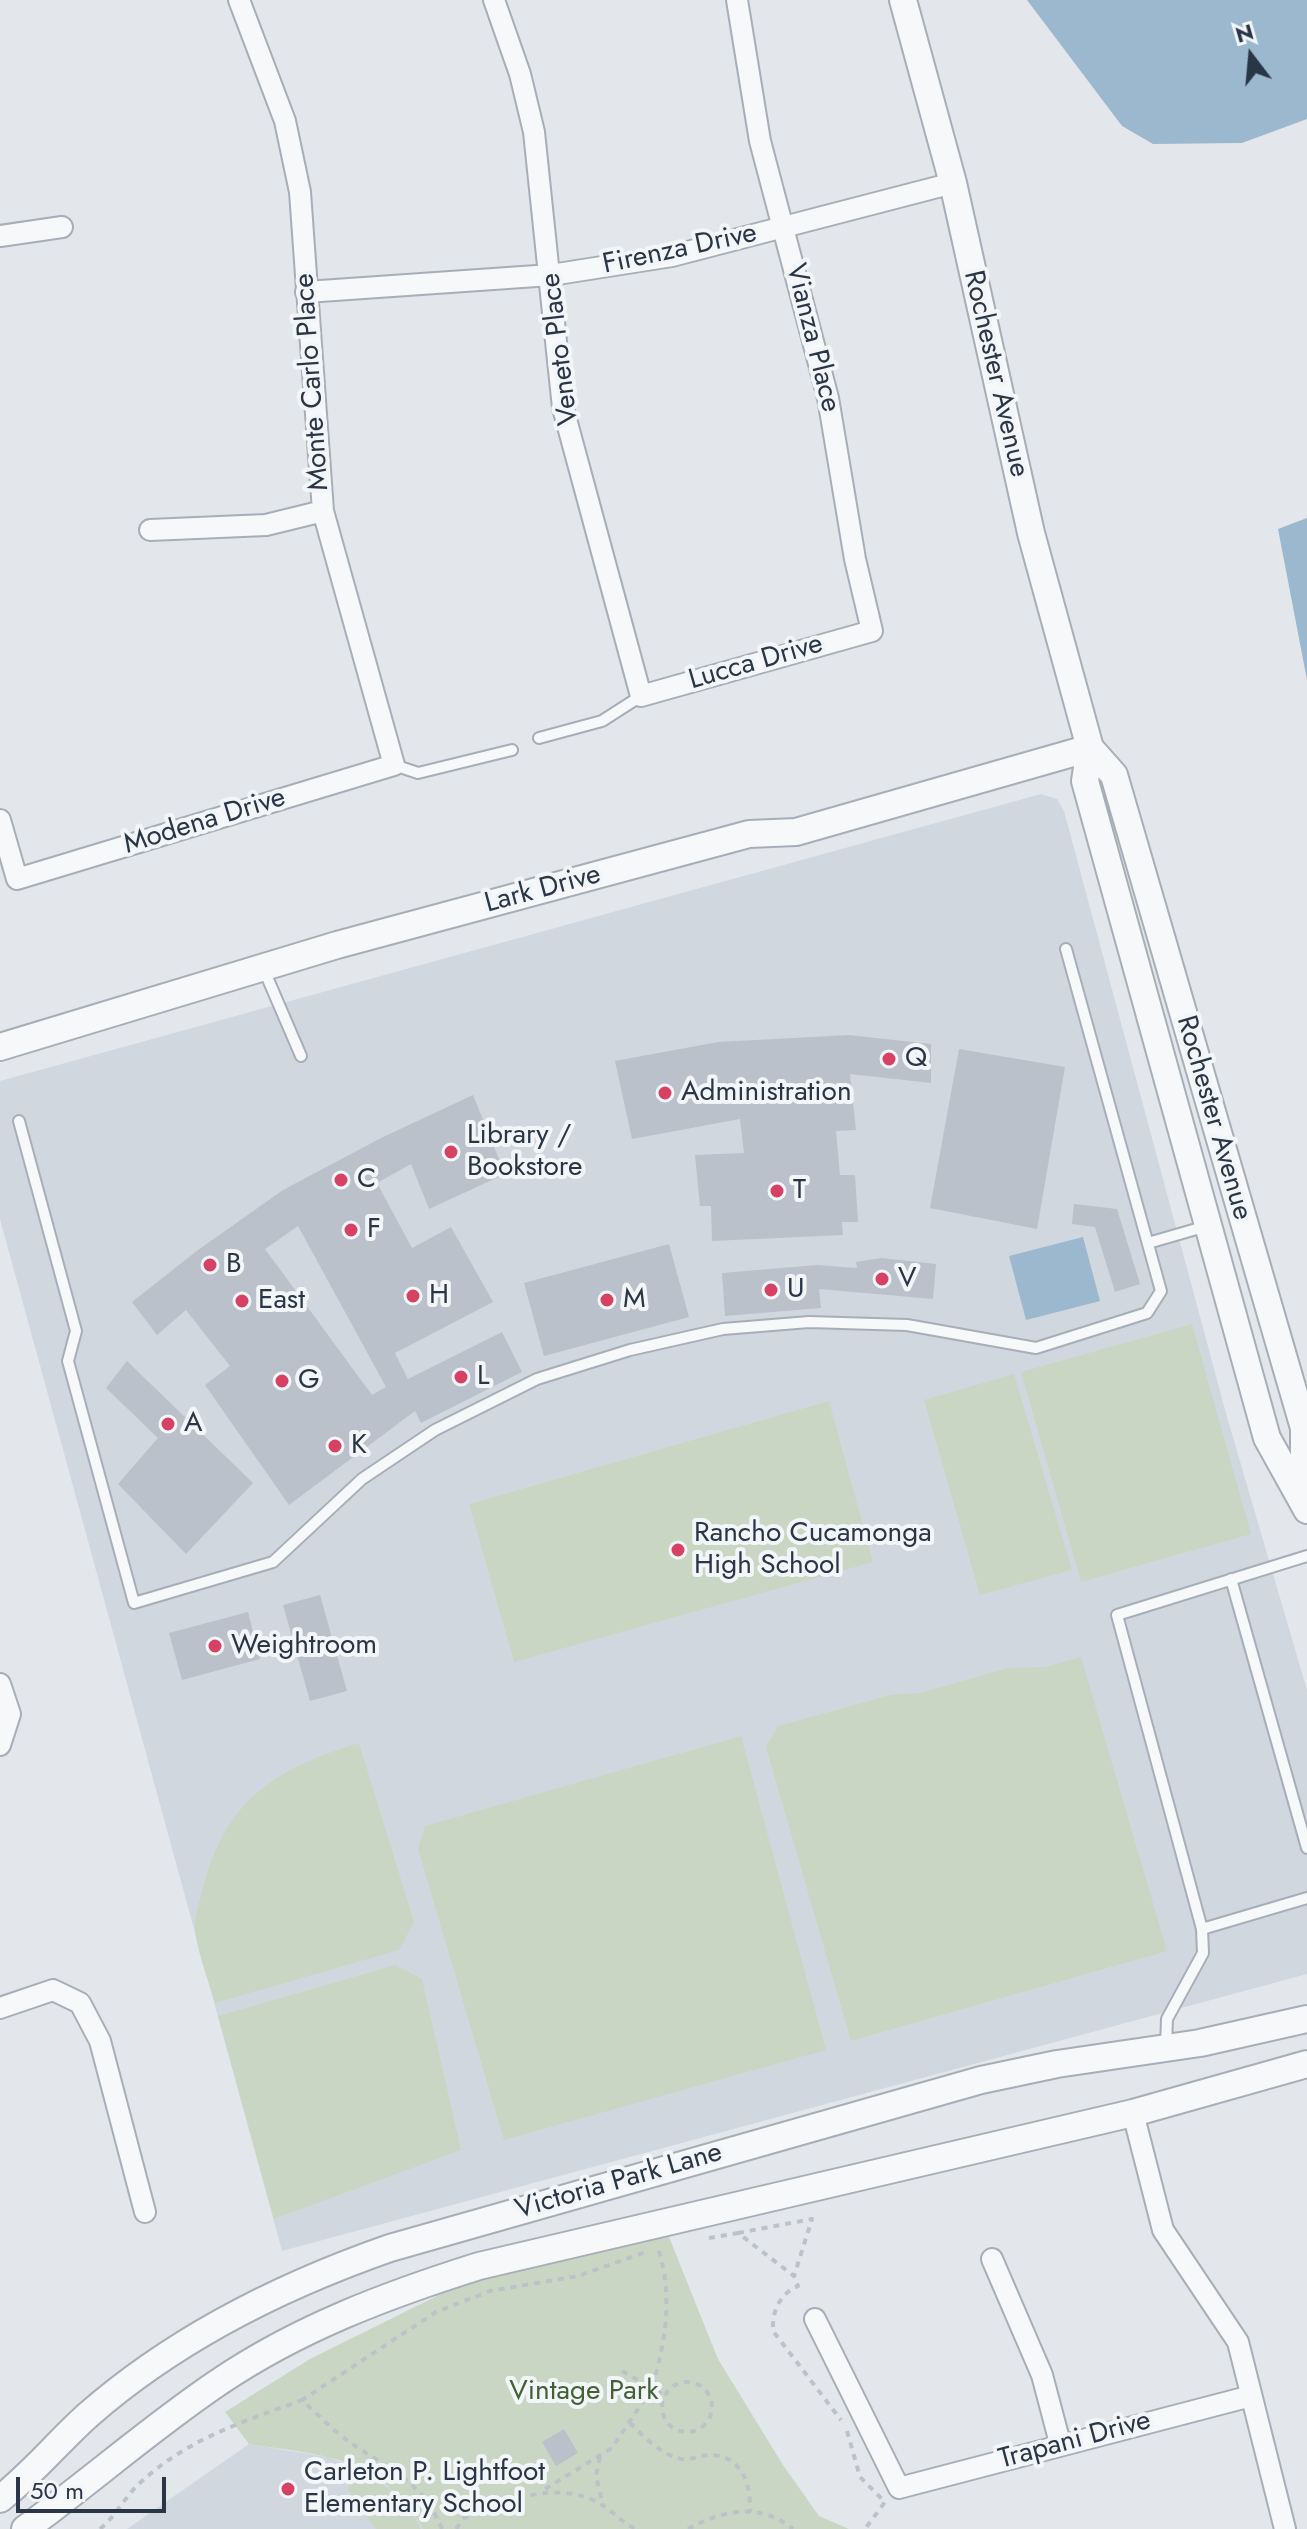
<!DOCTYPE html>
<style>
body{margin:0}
#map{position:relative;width:1307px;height:2529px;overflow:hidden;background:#e3e7ec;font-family:Jost,sans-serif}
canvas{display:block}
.north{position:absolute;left:1211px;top:16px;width:80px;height:80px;-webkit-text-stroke:6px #f3f6f9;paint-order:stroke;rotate:344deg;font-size:22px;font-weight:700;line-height:32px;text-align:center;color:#293646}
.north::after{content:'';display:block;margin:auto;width:28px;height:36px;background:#293646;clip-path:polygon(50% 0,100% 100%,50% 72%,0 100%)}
.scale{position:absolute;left:16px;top:2477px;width:150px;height:36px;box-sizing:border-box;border:4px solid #293646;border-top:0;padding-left:10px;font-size:24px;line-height:28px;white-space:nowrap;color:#293646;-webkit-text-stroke:6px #f3f6f9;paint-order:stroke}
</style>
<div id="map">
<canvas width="1307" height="2529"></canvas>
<div class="north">N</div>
<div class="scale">50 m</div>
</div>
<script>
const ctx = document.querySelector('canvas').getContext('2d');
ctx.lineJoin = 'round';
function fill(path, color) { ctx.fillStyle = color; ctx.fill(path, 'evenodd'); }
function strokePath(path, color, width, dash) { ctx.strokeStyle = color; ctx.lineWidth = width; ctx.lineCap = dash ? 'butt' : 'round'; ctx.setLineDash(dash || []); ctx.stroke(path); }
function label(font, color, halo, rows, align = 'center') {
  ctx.font = font + ' Jost,sans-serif'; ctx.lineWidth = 8; ctx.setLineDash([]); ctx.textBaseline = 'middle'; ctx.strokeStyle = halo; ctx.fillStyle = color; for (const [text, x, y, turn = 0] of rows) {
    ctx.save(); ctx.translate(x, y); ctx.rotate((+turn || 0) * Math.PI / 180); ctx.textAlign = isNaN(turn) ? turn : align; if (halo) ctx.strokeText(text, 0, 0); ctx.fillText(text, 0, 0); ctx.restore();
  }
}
fill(new Path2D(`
 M1041,794L1057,799L1064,811L1227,1417L1307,1690V1974L282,2251L0,1219V1081Z
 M249,2444L328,2457L369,2473L400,2495L423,2529H127Z`), '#d1d7de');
fill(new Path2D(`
 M1192,1324L1251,1534L1081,1582L1021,1372Z
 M1014,1374L1072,1570L980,1595L924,1400Z
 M829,1401L873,1562L514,1662L469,1504Z
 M1081,1657L1167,1951L851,2041L766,1747L778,1726L891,1695L921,1693L1007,1668L1045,1667Z
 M741,1736L826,2050L504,2140L418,1849L425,1826Z
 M359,1743L414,1922L399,1950L215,2003C208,1980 199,1956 195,1932C193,1917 201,1898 204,1884C228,1797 279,1767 359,1743Z
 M395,1965L422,1979L461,2150L274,2219L218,2016Z
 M667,2232L718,2359L783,2465L819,2516L849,2529H423L413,2513L421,2529H376L347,2488L366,2475L393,2491C358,2454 297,2452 249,2444L225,2412L310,2359L459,2285Z`), '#cad6c4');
fill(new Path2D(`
 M1027,0H1307V119L1242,143L1153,144L1122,126Z
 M1307,518V680L1278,529Z
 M1083,1237L1100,1301L1026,1320L1009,1256Z`), '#9cb8ce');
fill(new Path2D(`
 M849,1035L931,1044V1083L850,1074L856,1130L836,1131L840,1175H855L858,1222H842L843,1235L712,1241L711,1206H700L695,1155L744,1153L740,1119L632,1139L615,1061L718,1042Z
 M959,1049L1065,1067L1037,1229L930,1208Z
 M473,1095L505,1174L429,1209L411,1164L377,1183L412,1248L451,1227L493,1302L395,1353L408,1379L502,1332L522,1372L421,1423L415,1411L289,1505L205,1385L230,1366L186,1310L157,1335L132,1302L198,1250L283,1190L381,1138ZM298,1226L386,1387L372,1395L265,1249Z
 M1074,1204L1117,1209L1140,1284L1115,1292L1095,1227L1072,1224Z
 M669,1244L689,1317L544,1356L524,1283Z
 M881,1258L936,1264L933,1299L819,1289L821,1308L725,1316L722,1273L817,1265L857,1268L856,1262Z
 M127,1361L253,1483L186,1554L118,1484L158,1438L106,1388Z
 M320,1595L347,1691L310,1701L283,1605Z
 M248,1612L260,1659L182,1680L169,1633Z
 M564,2429L578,2453L556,2466L542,2442Z`), '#bac1ca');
const service = new Path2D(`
 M539,738L602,721L641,696
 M394,765L418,773L512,750
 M264,970L301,1056
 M19,1121L76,1331L68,1361L134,1603L273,1562L362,1479L435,1430L537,1379L630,1350L723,1329L809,1322L907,1325L1036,1348L1147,1313L1161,1291L1066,949
 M1148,1243L1207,1226
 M1307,1556L1117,1615L1202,1929L1307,1898
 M1231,1579L1307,1848
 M1166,2046L1167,2019L1203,1953L1202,1929`);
const minor = new Path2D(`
 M494,0L520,74L534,132L563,408L641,696L872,631L855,559L828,398L760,141L737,0
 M0,236L62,227
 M306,292L551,275L672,256L953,183
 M150,530L266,525L323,511
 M0,820L17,879L394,765L323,511L300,192L285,121L239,0
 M0,1684L10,1714L0,1745
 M0,2008L53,1990L80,2003L100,2041L145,2212
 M1133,2113L1163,2230L1238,2342L1285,2529
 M992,2259L1042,2375L1060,2443
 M815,2319L899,2488L1251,2396`);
const tertiary = new Path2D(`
 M903,0L953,183L1031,533L1090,748L1085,781L1267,1438L1307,1510
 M1090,748L1114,775L1304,1428V1496
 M0,1047L337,945L749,834L796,832L1090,748
 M0,2499C33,2473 58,2442 88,2415C176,2338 281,2286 390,2248L981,2080L1057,2064L1200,2043L1307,2019
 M25,2529C91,2481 152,2427 219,2382C299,2328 387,2295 479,2266L1133,2113L1307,2064`);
strokePath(service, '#a7aeb7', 14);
strokePath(minor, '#a7aeb7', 24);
strokePath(tertiary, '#a7aeb7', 30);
strokePath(new Path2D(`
 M738,2233L812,2219L794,2276
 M709,2238L738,2233L794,2276L798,2286C779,2294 772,2312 773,2331L841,2420
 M622,2371L652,2388C666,2340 673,2296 658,2248
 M662 2407a25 25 0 1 1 50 0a25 25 0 1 1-50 0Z
 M630,2423C643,2436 663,2456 682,2459C692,2460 703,2454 713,2455C744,2458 751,2487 750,2512
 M847,2431L860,2477L885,2502L865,2529
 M600,2457L596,2476L603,2505
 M545,2489L612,2448L652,2388L666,2396
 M100,2529C117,2515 125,2496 141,2482C189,2438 243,2422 302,2400
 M442,2529C420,2475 379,2466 339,2434C326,2423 314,2411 302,2400L436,2312L490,2291L578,2276L646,2252
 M456,2529L464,2518C509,2502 549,2480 595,2501C610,2508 621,2522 636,2529
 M688,2529C722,2510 760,2502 793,2529`), '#bdc2c8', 4, [6, 6]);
strokePath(service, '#f6f8fa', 10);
strokePath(minor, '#f6f8fa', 20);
strokePath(tertiary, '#f6f8fa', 26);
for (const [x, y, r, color] of [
 [889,1059,8,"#d74264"],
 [665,1093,8,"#d74264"],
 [451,1152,8,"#d74264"],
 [341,1180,8,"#d74264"],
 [777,1191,8,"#d74264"],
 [351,1230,8,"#d74264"],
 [210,1265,8,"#d74264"],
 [882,1279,8,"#d74264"],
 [771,1290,8,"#d74264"],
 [413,1296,8,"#d74264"],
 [607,1300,8,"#d74264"],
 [242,1301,8,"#d74264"],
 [461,1377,8,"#d74264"],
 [282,1381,8,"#d74264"],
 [168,1424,8,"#d74264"],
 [335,1446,8,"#d74264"],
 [678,1550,8,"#d74264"],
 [215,1646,8,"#d74264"],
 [288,2489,8,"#d74264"]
]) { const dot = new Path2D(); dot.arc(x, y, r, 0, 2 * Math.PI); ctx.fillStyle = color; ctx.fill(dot); strokePath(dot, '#f3f6f9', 3); }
label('28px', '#293646', '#f3f6f9', [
 ["Firenza Drive",680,250,-12],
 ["Vianza Place",812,338,76],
 ["Veneto Place",561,349,-97],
 ["Rochester Avenue",995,374,77],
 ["Monte Carlo Place",313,382,-94],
 ["Lucca Drive",756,663,-16],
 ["Modena Drive",205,822,-17],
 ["Lark Drive",543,890,-15],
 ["Rochester Avenue",1213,1118,74],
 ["Victoria Park Lane",619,2182,-16],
 ["Trapani Drive",1075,2441,-15]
]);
label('28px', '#293646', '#f3f6f9', [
 ["Q",905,1059],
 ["Administration",681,1093],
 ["Library /",467,1136],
 ["Bookstore",467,1168],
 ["C",357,1180],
 ["T",793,1191],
 ["F",367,1230],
 ["B",226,1265],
 ["V",898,1279],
 ["U",787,1290],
 ["H",429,1296],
 ["M",623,1300],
 ["East",258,1301],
 ["L",477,1377],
 ["G",298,1381],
 ["A",184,1424],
 ["K",351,1446],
 ["Rancho Cucamonga",694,1534],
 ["High School",694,1566],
 ["Weightroom",231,1646],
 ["Carleton P. Lightfoot",304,2473],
 ["Elementary School",304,2505]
], 'left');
label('28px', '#426236', '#f3f6f9', [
 ["Vintage Park",584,2392]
]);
</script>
